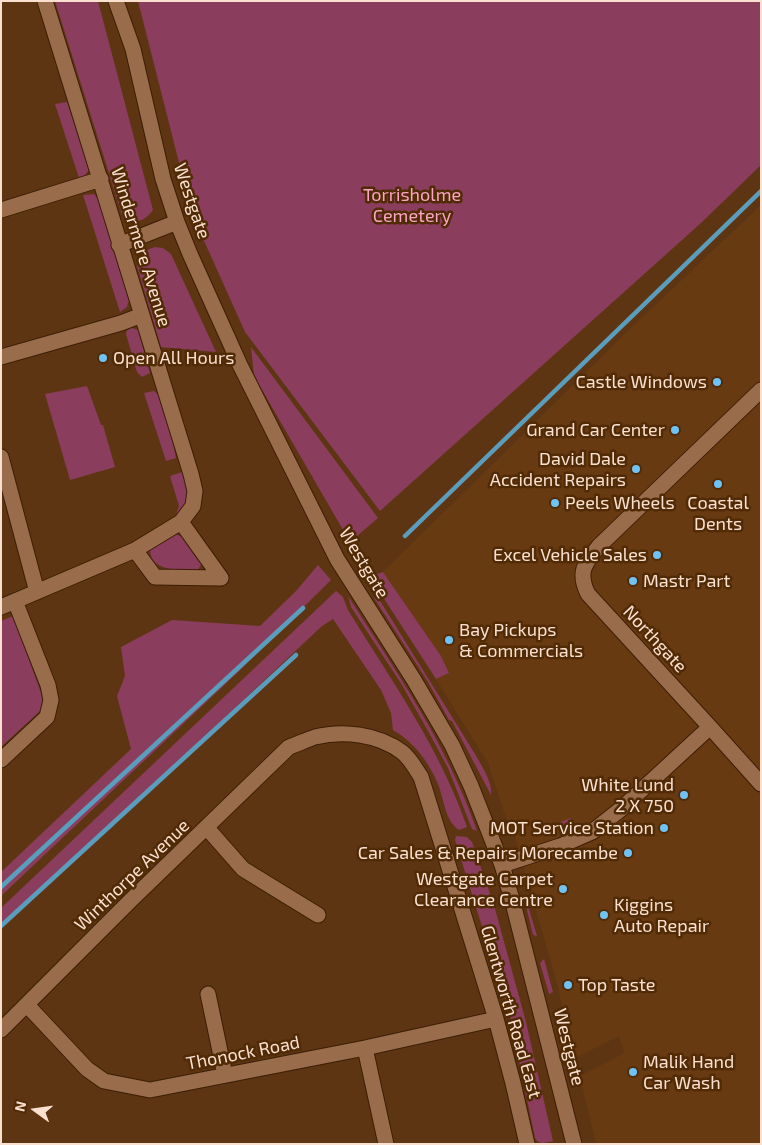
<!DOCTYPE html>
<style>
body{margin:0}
#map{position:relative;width:762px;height:1145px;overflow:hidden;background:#5d3513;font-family:"Exo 2",sans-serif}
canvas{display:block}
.frame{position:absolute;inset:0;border:2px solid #fae0cf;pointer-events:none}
.north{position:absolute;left:10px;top:1085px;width:50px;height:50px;-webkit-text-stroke:4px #512a06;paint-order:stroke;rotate:284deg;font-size:14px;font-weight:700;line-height:20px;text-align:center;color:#fae0cf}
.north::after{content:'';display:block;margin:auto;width:18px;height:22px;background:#fae0cf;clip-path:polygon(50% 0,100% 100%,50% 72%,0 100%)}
</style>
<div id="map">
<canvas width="762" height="1145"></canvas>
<div class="frame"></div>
<div class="north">N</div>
</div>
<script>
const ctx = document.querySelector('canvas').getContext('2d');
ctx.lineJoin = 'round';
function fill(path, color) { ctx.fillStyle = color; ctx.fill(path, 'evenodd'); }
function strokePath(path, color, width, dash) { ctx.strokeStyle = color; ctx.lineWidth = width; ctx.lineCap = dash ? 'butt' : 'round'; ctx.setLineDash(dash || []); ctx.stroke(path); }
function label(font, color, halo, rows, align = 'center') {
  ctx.font = font + ' "Exo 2",sans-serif'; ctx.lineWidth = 5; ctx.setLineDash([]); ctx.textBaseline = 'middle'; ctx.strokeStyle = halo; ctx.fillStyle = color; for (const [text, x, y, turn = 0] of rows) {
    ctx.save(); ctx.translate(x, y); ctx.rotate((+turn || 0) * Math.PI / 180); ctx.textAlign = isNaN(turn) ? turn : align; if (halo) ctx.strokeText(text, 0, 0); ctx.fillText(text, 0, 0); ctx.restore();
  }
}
fill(new Path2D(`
 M761,205V1144H596L580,1076L624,1053L619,1036L575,1058L555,976L513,830L504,812L488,763L436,679L449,673L441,656L383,572L633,326Z`), '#683a12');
fill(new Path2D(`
 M55,1H98L153,210C144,222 136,224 123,218Z
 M138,1H761V165L701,223L380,511L245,332L192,214Z
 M67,102L89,170L85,175L79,178L55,104Z
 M94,194L99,200L129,300L127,307L120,312L83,195Z
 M155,247L163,248L171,254L216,352L161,347L137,266C140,255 144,250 155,247Z
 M132,328L138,330L150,373L142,377L137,372L126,334L127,330Z
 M251,347L378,518L350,542L254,376Z
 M87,386L101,425H103L115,467L70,480L45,394Z
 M154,391C166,398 173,443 176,458L166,461L144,393Z
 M185,471C188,486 191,507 176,515L179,506L170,476Z
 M173,534L181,536L203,561L198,570L194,571C176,569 148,572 150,546Z
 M318,565L331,580L236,674L1,896V872L131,749L117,696L125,676L121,647L172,620L260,626L296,591Z
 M383,572L441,656L449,673L436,679L370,577Z
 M336,591L343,597L348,610C391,680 440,748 467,827L459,830C445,821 444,799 438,784C428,761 415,743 393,730L391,713L381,690L333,619L322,626L1,928V908Z
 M348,596C396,671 448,746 477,831L472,829L448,768L428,731L402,685L351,607Z
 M377,596L475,754C481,765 493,782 491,795L452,721L449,720L428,682L374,598Z
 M13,616L44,701L41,710L1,747V621Z
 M571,818L570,825L538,835L535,832Z
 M456,836L467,837L472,842L494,905L526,1022L553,1141C545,1143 539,1145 535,1138L510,1016L455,840Z
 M525,902H527L537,936L533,935Z
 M544,959L553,992L549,994L540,963Z`), '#8a3d5c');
strokePath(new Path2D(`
 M405,536L761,191
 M1,887L303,608
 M1,926L296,655`), '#5b9dbc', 4.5);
const minor = new Path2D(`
 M116,1L133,49L163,179L177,222L190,254L240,365L337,559L414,680L452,745L471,786L502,865L513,903L574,1144
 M1,210L101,179
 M119,245L177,222
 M1,357L121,323L142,315
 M761,390L599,546C585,563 577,572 588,594L710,727L761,784
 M1,457L37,592
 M181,522L221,578
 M135,550L155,577L221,578
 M1,607L135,550L181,522L193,506L195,491L191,474L45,1
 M1,760L47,717L51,700L48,685L15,601
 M207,828L243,869L318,915
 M502,865L560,846L592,832L621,809L710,727
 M208,994L225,1075
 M27,1005L87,1069L104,1081L150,1090L365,1048L496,1019
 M1,1030L129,902L289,747C298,744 306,740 315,737C343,730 378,734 402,752C410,758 415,768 421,777L496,1019L513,1083L527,1144
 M365,1048L386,1144`);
strokePath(minor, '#3c1e05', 17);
strokePath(minor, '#996c4b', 15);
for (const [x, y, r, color] of [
 [103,358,5,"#6fc2f4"],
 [717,382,5,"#6fc2f4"],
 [675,430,5,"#6fc2f4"],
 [636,469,5,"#6fc2f4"],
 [718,484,5,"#6fc2f4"],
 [555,503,5,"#6fc2f4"],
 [657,555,5,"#6fc2f4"],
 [633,581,5,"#6fc2f4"],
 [449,640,5,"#6fc2f4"],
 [684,795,5,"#6fc2f4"],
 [664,828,5,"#6fc2f4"],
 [628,853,5,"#6fc2f4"],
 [563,889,5,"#6fc2f4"],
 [604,915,5,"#6fc2f4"],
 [568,985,5,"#6fc2f4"],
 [633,1072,5,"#6fc2f4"]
]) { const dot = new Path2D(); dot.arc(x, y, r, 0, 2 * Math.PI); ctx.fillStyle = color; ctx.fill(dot); strokePath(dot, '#512a06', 2); }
label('18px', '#faa5c3', '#512a06', [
 ["Torrisholme",412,195],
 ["Cemetery",412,216]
]);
label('18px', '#fae0cf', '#512a06', [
 ["Westgate",192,201,71],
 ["Windermere Avenue",141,247,73],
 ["Westgate",364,563,59],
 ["Northgate",655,639,47],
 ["Winthorpe Avenue",132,875,-44],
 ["Glentworth Road East",511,1012,74],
 ["Westgate",569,1047,76],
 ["Thonock Road",243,1053,-11]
]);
label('18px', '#fae0cf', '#512a06', [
 ["Open All Hours",113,358,"left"],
 ["Castle Windows",707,382],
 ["Grand Car Center",665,430],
 ["David Dale",626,459],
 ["Accident Repairs",626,480],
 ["Peels Wheels",565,503,"left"],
 ["Coastal",718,503,"center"],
 ["Dents",718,524,"center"],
 ["Excel Vehicle Sales",647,555],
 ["Mastr Part",643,581,"left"],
 ["Bay Pickups",459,630,"left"],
 ["& Commercials",459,651,"left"],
 ["White Lund",674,785],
 ["2 X 750",674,806],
 ["MOT Service Station",654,828],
 ["Car Sales & Repairs Morecambe",618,853],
 ["Westgate Carpet",553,879],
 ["Clearance Centre",553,900],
 ["Kiggins",614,905,"left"],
 ["Auto Repair",614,926,"left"],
 ["Top Taste",578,985,"left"],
 ["Malik Hand",643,1062,"left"],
 ["Car Wash",643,1083,"left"]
], 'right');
</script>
